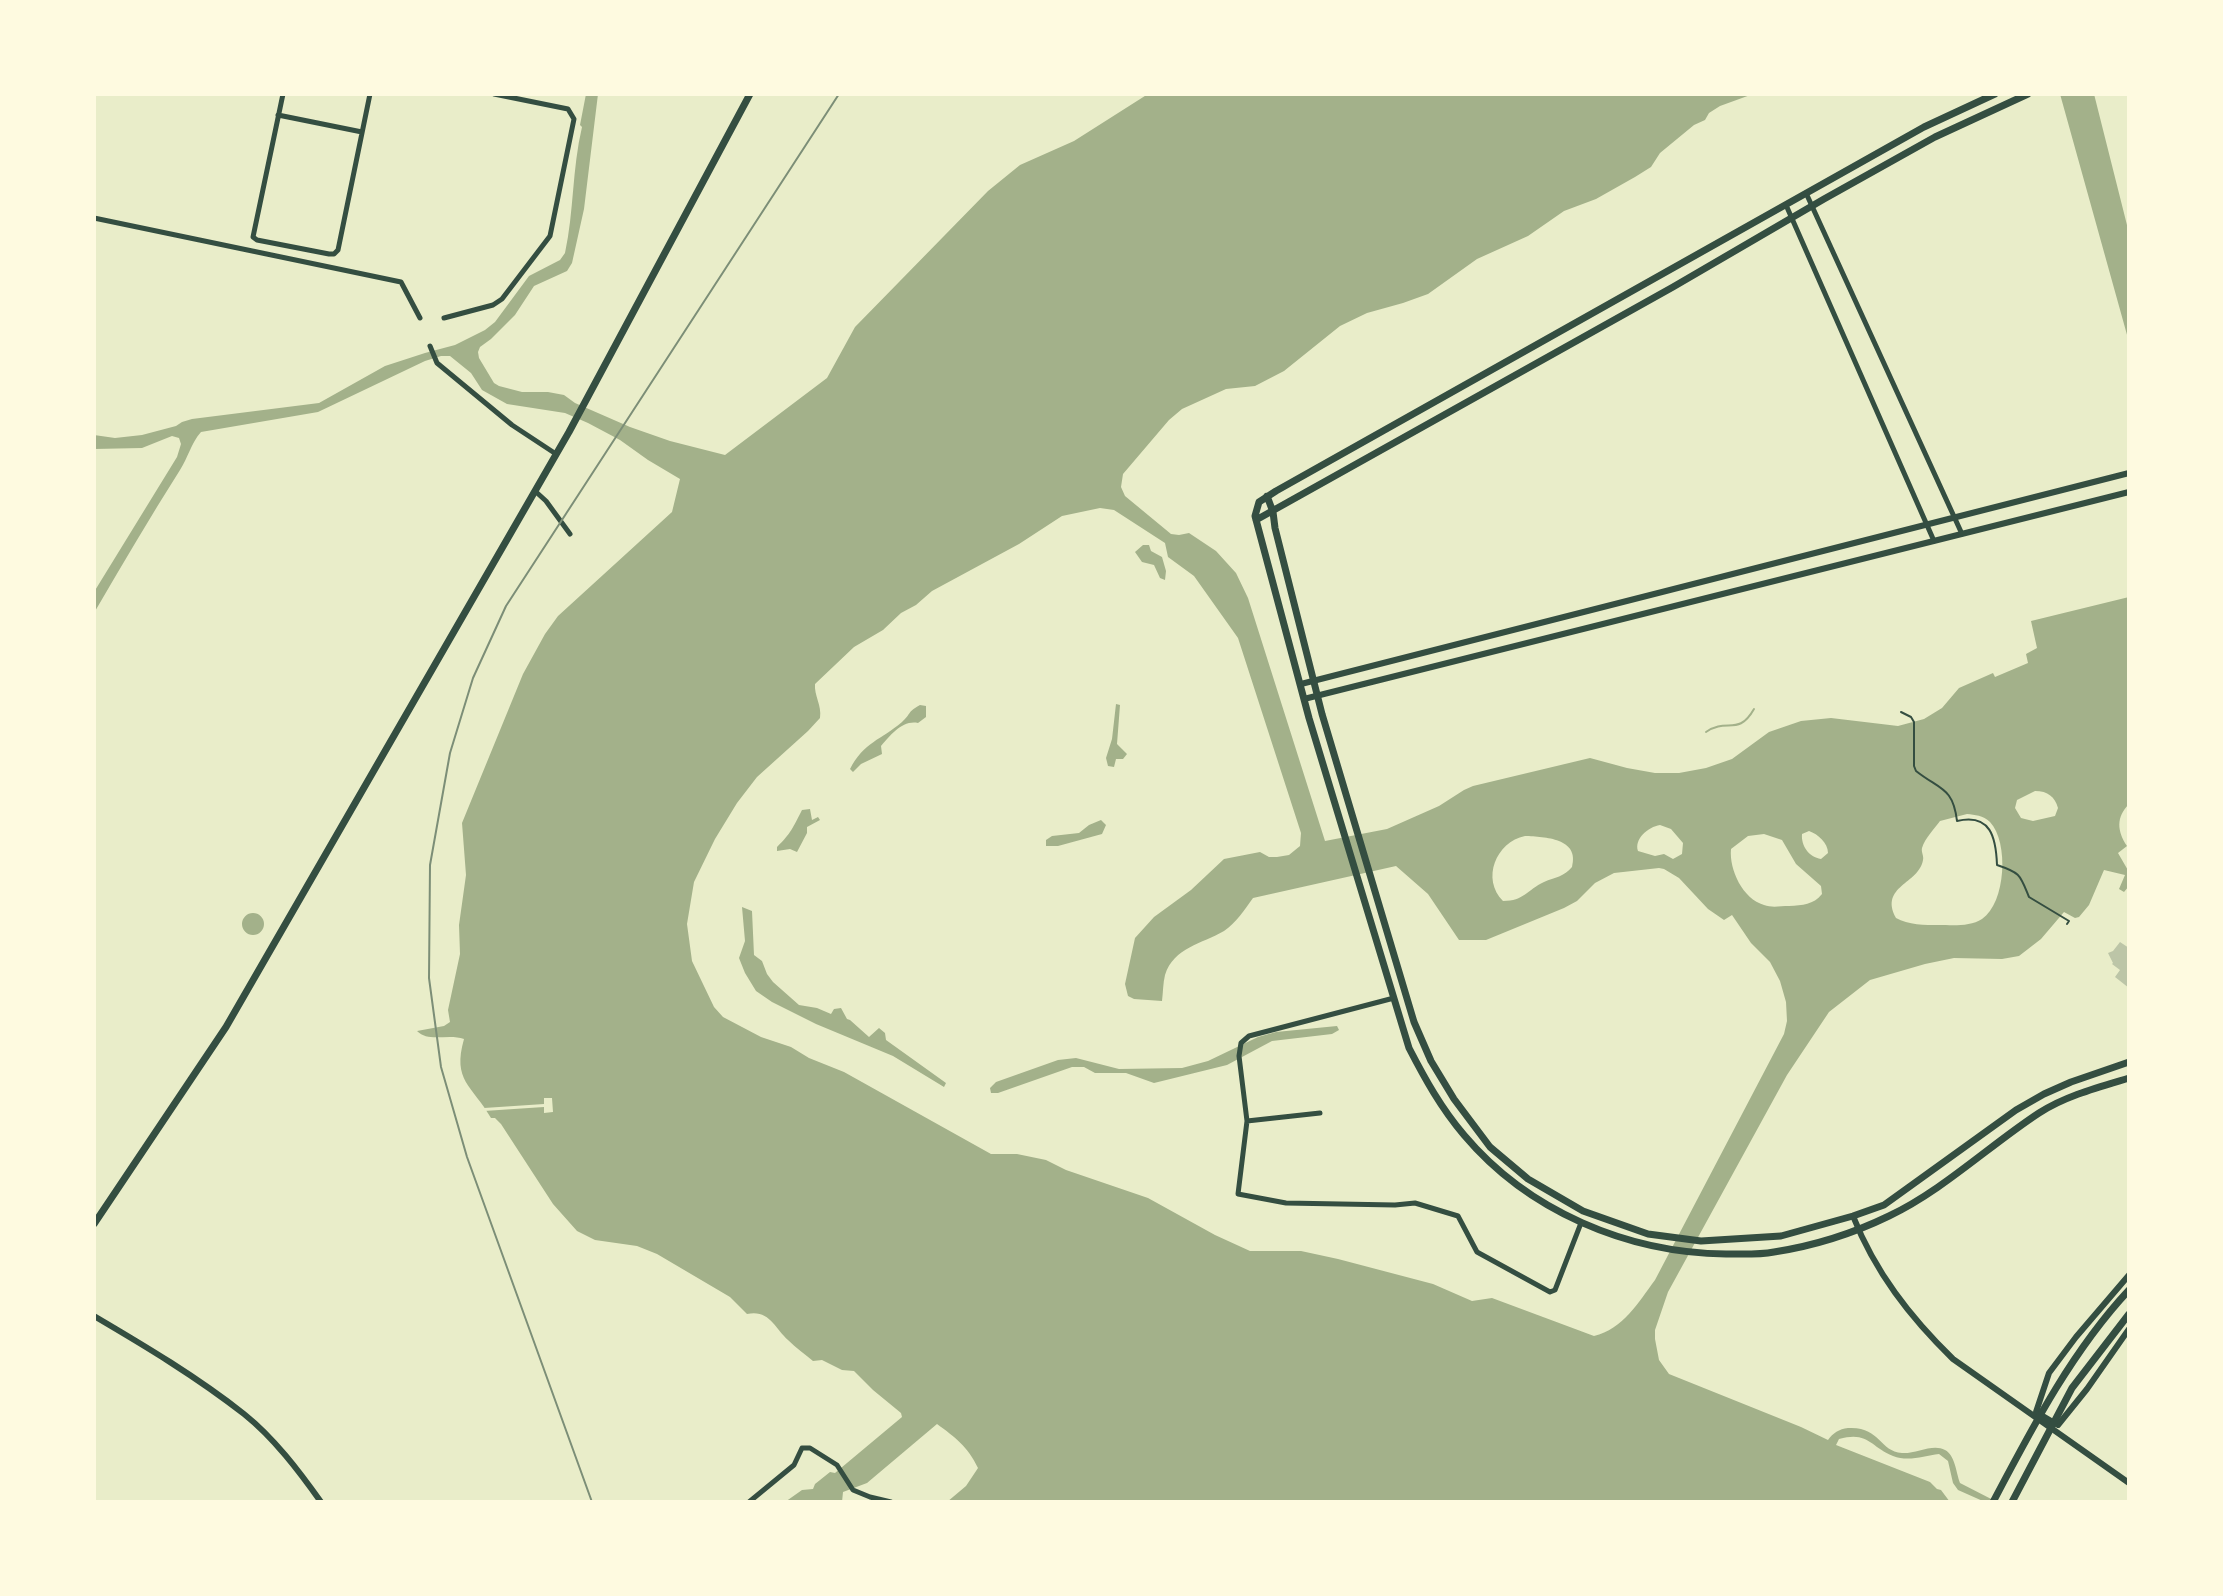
<!DOCTYPE html>
<style>
body{margin:0}
#map{position:relative;width:2223px;height:1596px;overflow:hidden;background:#e9edc9;font-family:"PT Serif",serif}
canvas{display:block}
.frame{position:absolute;inset:0;border:96px solid #fefae0;pointer-events:none}
</style>
<div id="map">
<canvas width="2223" height="1596"></canvas>
<div class="frame"></div>
</div>
<script>
const ctx = document.querySelector('canvas').getContext('2d');
ctx.lineJoin = 'round';
function fill(path, color) { ctx.fillStyle = color; ctx.fill(path, 'evenodd'); }
function strokePath(path, color, width, dash) { ctx.strokeStyle = color; ctx.lineWidth = width; ctx.lineCap = dash ? 'butt' : 'round'; ctx.setLineDash(dash || []); ctx.stroke(path); }
fill(new Path2D(`
 M586,94H598L584,209L572,263L567,271L534,286L515,315L491,339L480,347L478,352L479,358L494,383L499,386L522,392H548L564,395L575,403L630,427L670,441L725,455L827,378L855,327L988,191L1020,165L1074,141L1148,94H1753L1720,106L1709,113L1705,120L1694,125L1660,153L1651,167L1635,177L1596,199L1564,211L1528,236L1477,259L1428,294L1403,303L1367,313L1340,326L1284,371L1255,386L1226,389L1182,409L1169,420L1123,474L1121,487L1125,496L1171,534L1179,535L1189,533L1216,551L1236,573L1248,598L1325,841L1387,829L1439,806L1464,790L1473,786L1590,758L1627,768L1655,773H1679L1706,768L1732,759L1769,732L1801,721L1831,718L1898,726L1924,719L1942,708L1959,688L1993,673L1995,677L2028,663L2026,654L2037,648L2031,621L2129,597V804C2116,817 2117,831 2127,846L2118,853L2129,872V886L2124,892L2119,889L2125,875L2104,870L2089,905L2079,917L2075,918L2064,912L2041,939L2019,956L2002,959L1954,958L1925,964L1870,980L1829,1012L1787,1075L1668,1292L1655,1330V1339L1659,1360L1669,1374L1801,1427L1828,1440C1833,1433 1839,1429 1848,1428C1880,1426 1879,1451 1902,1453C1916,1454 1933,1443 1945,1450C1955,1455 1956,1472 1960,1483L1997,1502H1985L1958,1490L1953,1483L1948,1461L1939,1454C1924,1456 1908,1462 1893,1456C1870,1447 1869,1431 1839,1439L1836,1445L1930,1482L1937,1489L1941,1490L1950,1502H947L966,1486L978,1468C968,1447 955,1437 937,1424L867,1483L843,1492L842,1502H785L802,1490L813,1489L815,1484L830,1472L835,1473L902,1417L901,1413L873,1390L854,1371L842,1370L822,1360L813,1361C805,1354 796,1348 788,1340C775,1328 769,1309 747,1314L730,1297L657,1254L637,1246L595,1240L577,1231L553,1204L501,1124L495,1118H491C472,1085 452,1081 464,1039C448,1033 429,1043 417,1031L444,1026L450,1022L448,1010L460,954L459,925L466,875L462,823L523,674L545,634L558,616L672,512L680,479L648,460L620,440L588,423L565,413L507,404L482,390L471,373L450,356H441L425,361L318,412L201,432C191,443 188,458 180,470C150,517 122,565 94,613V592L177,457L181,444L179,438L172,436L142,448L94,449V435L115,438L142,435L176,426L182,422L192,419L319,403L385,366L425,353L455,345L485,330L495,322L529,276L560,260L565,253C574,212 572,169 582,127L580,125ZM1100,508L1114,510L1165,543L1168,557L1194,576L1238,638L1301,833L1300,846L1289,855L1277,857H1269L1260,852L1224,859L1191,890L1154,917L1135,938L1125,984L1128,996L1134,999L1162,1001C1163,993 1163,983 1165,975C1174,947 1202,944 1224,931C1236,923 1245,909 1253,898L1396,866L1428,894L1459,940H1486L1564,908L1577,901L1595,883L1614,873L1659,868L1664,869L1679,878L1708,909L1724,920L1732,915L1751,943L1770,962L1780,981L1786,1002L1787,1021L1784,1034L1655,1280C1638,1303 1623,1329 1594,1336L1492,1298L1472,1301L1433,1284L1338,1259L1301,1251H1250L1215,1235L1148,1198L1066,1170L1046,1160L1017,1154H991L844,1072L809,1058L791,1047L761,1037L723,1017L714,1007L692,961L687,924L694,882L715,839L737,803L757,777L808,731L820,718C822,705 814,696 815,684L854,647L883,630L901,613L916,605L932,591L1019,544L1062,516ZM2035,791C2048,791 2055,797 2058,808L2055,816L2033,821L2021,818L2015,808L2017,800ZM1967,814C1975,815 1983,815 1990,822C2009,842 2006,903 1982,919C1970,927 1952,925 1939,925C1925,925 1908,925 1896,918C1879,886 1919,884 1923,860C1924,856 1921,852 1922,848C1925,838 1935,828 1940,821ZM1660,825L1671,829L1683,843L1682,854L1673,859L1664,854L1655,856L1638,851C1634,839 1648,827 1660,825ZM1809,831C1818,834 1828,843 1828,853L1821,859C1809,857 1801,846 1802,834ZM1764,834L1782,840L1796,864L1821,886L1822,894C1813,905 1803,905 1789,906C1780,906 1772,908 1764,905C1743,899 1729,870 1731,849L1748,836ZM1525,836C1545,837 1580,838 1572,867C1564,877 1555,877 1544,882C1527,890 1524,901 1503,901C1481,879 1496,842 1525,836Z
 M2060,94H2094L2129,233V342Z
 M1143,545H1149L1151,551L1162,557L1166,571L1165,580L1160,578L1154,565L1142,562L1135,552Z
 M1116,704L1120,705L1117,744L1127,754L1123,759H1116L1114,767L1108,766L1106,758L1112,739Z
 M920,705L926,706V717L918,723C902,720 891,735 881,746L882,754L861,764L853,772L850,769C864,742 881,740 902,722C911,714 907,712 920,705Z
 M810,809L812,820L818,817L820,820L807,827V833L797,852L790,849L777,851V847C792,832 792,829 802,810Z
 M1101,820L1106,825L1102,834L1058,846H1046V840L1052,836L1079,833L1089,825Z
 M742,907L752,911L754,955L762,961L767,974L773,982L799,1005L817,1008L831,1014L834,1009L841,1008L847,1019L850,1020L869,1037L879,1028L885,1033L886,1040L946,1083L944,1087L893,1056L816,1024L772,1002L756,991L745,973L739,958L745,941Z
 M242 924a11 11 0 1 1 22 0a11 11 0 1 1-22 0Z
 M1337,1026L1339,1030L1332,1034L1272,1041L1227,1065L1154,1083L1126,1073H1095L1084,1067H1072L998,1093H991L990,1088L996,1082L1058,1060L1076,1058L1119,1069L1182,1068L1208,1061L1258,1037L1276,1032Z`), '#a3b18a');
fill(new Path2D(`
 M544,1098H552L553,1112L544,1113V1107L484,1111V1108L544,1104Z`), '#e9edc9');
strokePath(new Path2D(`
 M1706,732C1727,717 1738,737 1754,709`), '#a3b18a', 2);
fill(new Path2D(`
 M2120,942L2129,948V988L2115,977L2120,970L2112,964L2113,963L2108,953L2113,951Z`), '#bcc5a7');
strokePath(new Path2D(`
 M1901,712L1911,717L1914,722V766L1916,771C1940,790 1953,787 1957,821C1991,813 1996,838 1997,865C2021,873 2020,875 2029,897L2069,921L2067,924`), '#344e41', 2);
strokePath(new Path2D(`
 M283,94L253,237L257,240L329,254H334L338,250L370,94
 M278,115L362,132
 M1806,193L1962,534
 M1786,205L1934,541
 M94,218L401,282L420,318
 M444,318L493,305L502,299L550,236L574,119L568,109L494,94
 M430,346L437,363L512,425L556,454
 M535,491L546,501L570,534
 M1394,998L1249,1036L1241,1043L1239,1056L1247,1121L1238,1194L1286,1203L1395,1205L1415,1203L1458,1216L1477,1252L1550,1292L1555,1290L1581,1223
 M1247,1121L1320,1113
 M749,1502L794,1465L802,1448H810L837,1465L853,1490L870,1497L891,1502`), '#344e41', 5);
strokePath(new Path2D(`
 M1301,684L2129,473
 M1304,699L2129,492
 M1853,1216C1875,1272 1910,1317 1953,1359L2129,1483
 M2129,1275L2076,1337L2049,1373L2036,1412L2058,1425L2087,1389L2129,1329
 M94,1316C145,1346 197,1377 244,1414C274,1438 299,1471 321,1502`), '#344e41', 6);
strokePath(new Path2D(`
 M1995,94L1924,127L1276,491L1259,502L1255,516L1309,718L1409,1048C1425,1079 1441,1108 1464,1135C1528,1211 1627,1253 1726,1254C1742,1254 1758,1255 1774,1252C1813,1246 1854,1233 1889,1216C1942,1191 1990,1145 2039,1113C2065,1096 2099,1087 2129,1078
 M1267,496L1273,512L1275,528L1322,714L1414,1022L1431,1061L1454,1099L1490,1147L1528,1179L1583,1211L1648,1234L1701,1241L1781,1236L1853,1216L1884,1205L2016,1110L2044,1094L2071,1082L2129,1062
 M1256,520L1673,287L1824,199L1935,137L2028,94
 M94,1224L226,1027L569,432L750,94`), '#344e41', 7);
strokePath(new Path2D(`
 M1993,1502C2032,1428 2072,1351 2129,1290
 M2012,1502L2072,1388L2129,1314`), '#344e41', 7);
strokePath(new Path2D(`
 M592,1502L467,1157L441,1067L429,978L430,865L450,753L473,678L506,606L839,94`), '#7c8e77', 2);
</script>
